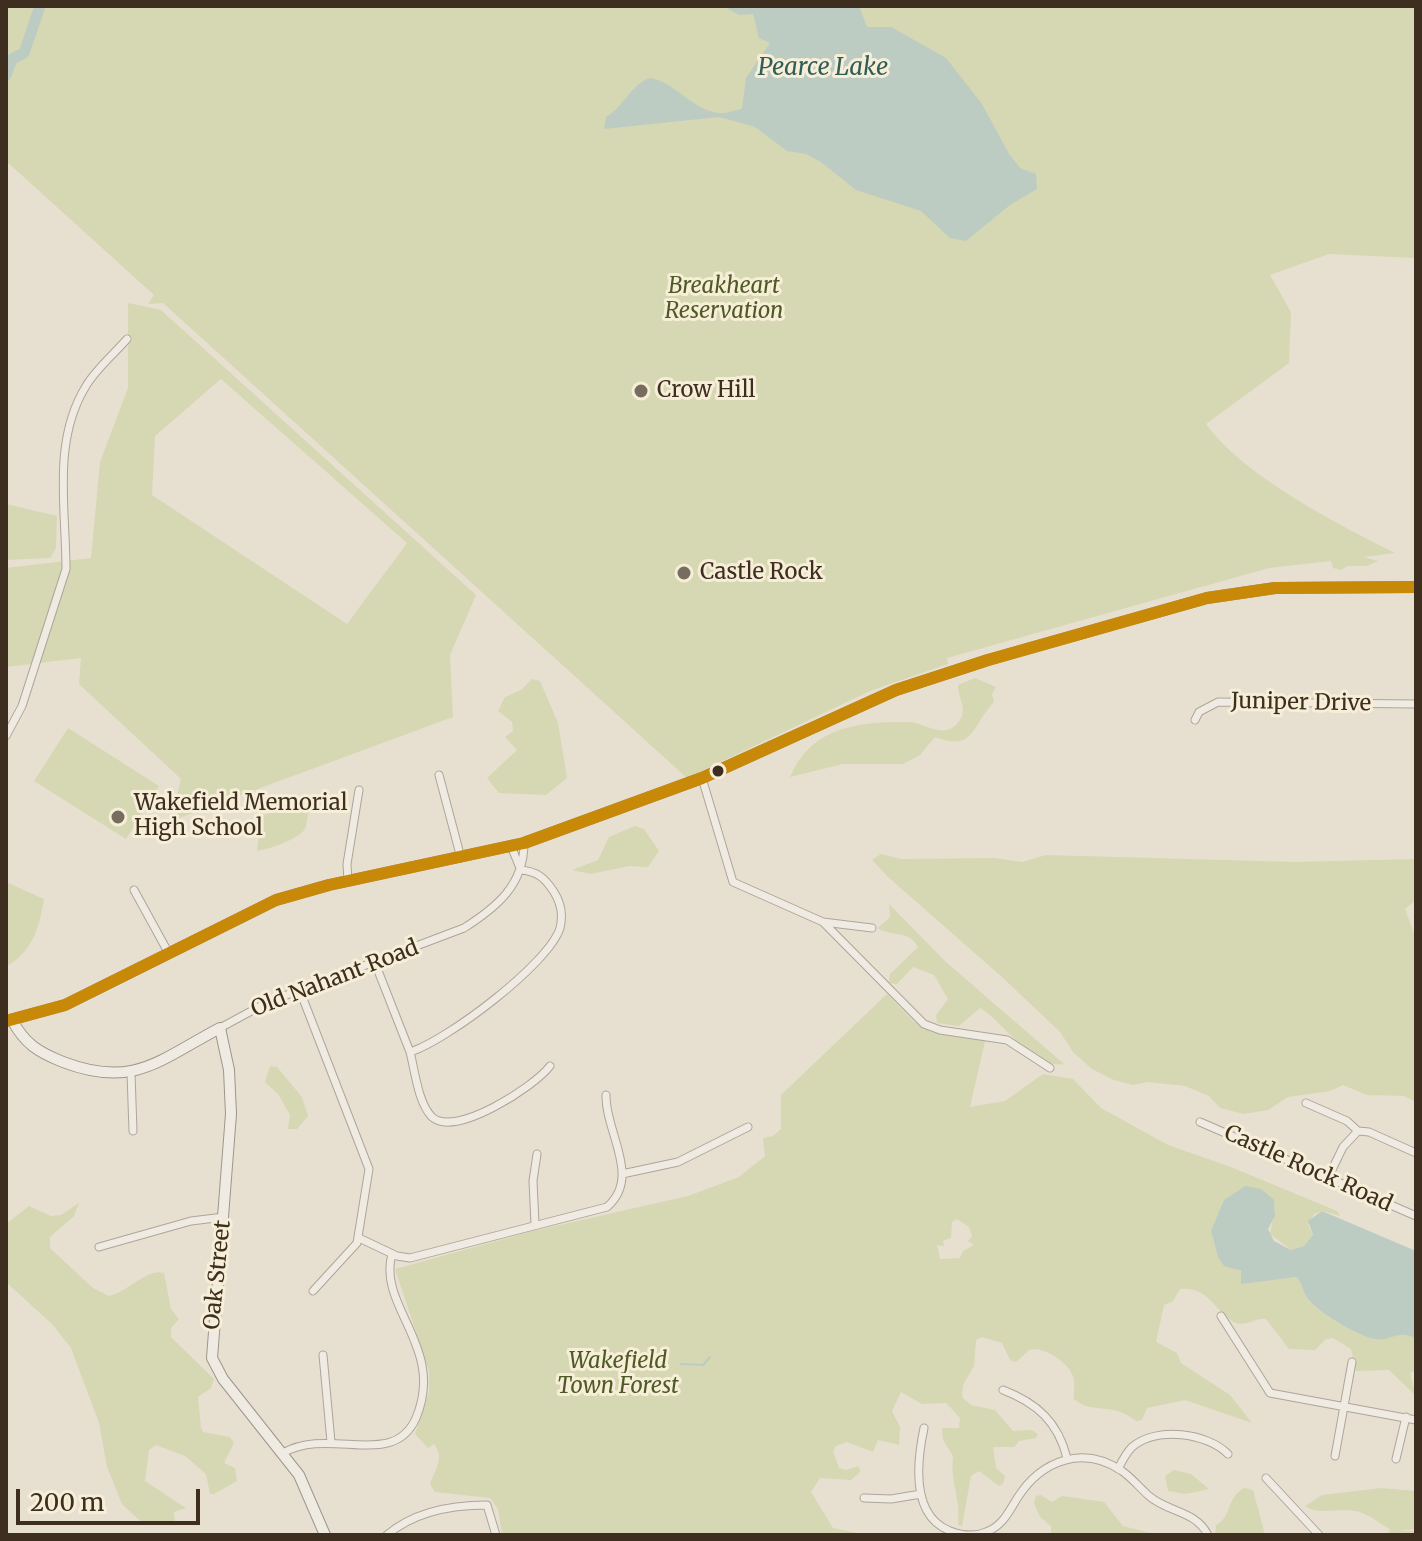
<!DOCTYPE html>
<style>
body{margin:0}
#map{position:relative;width:1422px;height:1541px;overflow:hidden;background:#e7e0d1;font-family:Merriweather,serif}
canvas{display:block}
.frame{position:absolute;inset:0;border:8px solid #3d2e20;pointer-events:none}
.scale{position:absolute;left:16px;top:1489px;width:184px;height:36px;box-sizing:border-box;border:4px solid #3d2e20;border-top:0;padding-left:10px;font-size:24px;line-height:28px;white-space:nowrap;color:#3d2e20;-webkit-text-stroke:6px #f7eed8;paint-order:stroke}
</style>
<div id="map">
<canvas width="1422" height="1541"></canvas>
<div class="frame"></div>
<div class="scale">200 m</div>
</div>
<script>
const ctx = document.querySelector('canvas').getContext('2d');
ctx.lineJoin = 'round';
function fill(path, color) { ctx.fillStyle = color; ctx.fill(path, 'evenodd'); }
function strokePath(path, color, width, dash) { ctx.strokeStyle = color; ctx.lineWidth = width; ctx.lineCap = dash ? 'butt' : 'round'; ctx.setLineDash(dash || []); ctx.stroke(path); }
function label(font, color, halo, rows, align = 'center') {
  ctx.font = font + ' Merriweather,serif'; ctx.lineWidth = 6; ctx.setLineDash([]); ctx.textBaseline = 'middle'; ctx.strokeStyle = halo; ctx.fillStyle = color; for (const [text, x, y, turn = 0] of rows) {
    ctx.save(); ctx.translate(x, y); ctx.rotate((+turn || 0) * Math.PI / 180); ctx.textAlign = isNaN(turn) ? turn : align; if (halo) ctx.strokeText(text, 0, 0); ctx.fillText(text, 0, 0); ctx.restore();
  }
}
fill(new Path2D(`
 M6,6H1416V258L1329,254L1270,275L1291,312L1289,363L1206,424C1242,475 1339,525 1395,553L1364,557L1378,561L1367,566H1347L1341,570L1333,568L1331,561L1269,568L947,658L948,664L870,691L687,778L163,303L148,304L154,295L6,161Z
 M128,303L161,310L476,595L450,655L453,717L171,821L181,779L79,684L81,658L6,667V568L91,558L100,462L128,388ZM221,379L407,543L347,624L152,495L155,436Z
 M6,504L57,516L56,548L50,558L6,560Z
 M975,678L996,687L992,694L994,702C971,726 975,752 935,737L920,755L903,764H843L790,777C811,726 860,721 910,722C925,723 943,739 957,724C970,710 957,697 958,685Z
 M532,679L540,681L558,723L567,778L546,795L499,793L487,778L517,750L505,737L513,731L512,722L498,711L505,697L521,690Z
 M68,728L159,786L126,839L34,781Z
 M312,799L316,804C307,812 308,814 306,826C304,838 269,849 257,851L259,834L255,818Z
 M635,826L644,829L659,851L648,867L629,866L591,874L572,870L598,860L609,837Z
 M881,854L901,859L994,858L1022,862L1046,855L1295,862L1416,859V900L1405,909L1416,939V1102L1404,1096L1367,1095L1343,1085L1330,1091L1288,1097L1268,1110L1244,1114L1220,1108L1209,1096L1185,1086L1148,1082L1133,1085L1114,1080L1092,1069L1073,1052L1060,1032L1002,977L888,877L872,860Z
 M6,882L44,899C39,929 33,950 6,967Z
 M889,904L946,962L1064,1064C1033,1070 1004,1022 980,1008L959,1026L937,1023L936,1015L948,999L934,975L913,967L897,984L889,983L890,974L918,947C909,929 890,937 878,928L890,917Z
 M887,994L913,1021L931,1032L985,1041L970,1107L1005,1101L1043,1074L1073,1079L1101,1108L1168,1145L1231,1167L1337,1211L1340,1216L1322,1211L1314,1214L1308,1225L1313,1235L1304,1246L1291,1250L1270,1234L1275,1208L1245,1186L1229,1197L1211,1231L1218,1257L1255,1281L1296,1277C1303,1283 1303,1291 1308,1299C1316,1312 1358,1336 1374,1339C1391,1341 1399,1328 1416,1339V1371L1410,1373L1416,1396L1389,1370L1356,1371L1351,1349L1333,1338L1326,1339L1315,1350L1289,1349L1266,1319C1255,1317 1246,1328 1234,1322C1214,1311 1209,1286 1180,1289L1173,1301L1164,1305L1156,1342L1177,1353L1181,1363L1230,1395L1252,1423L1185,1400L1147,1408L1142,1420L1136,1421C1112,1401 1092,1415 1074,1399C1073,1391 1076,1382 1072,1374C1066,1361 1043,1346 1029,1350L1016,1362L1010,1360L1002,1343L982,1337L976,1340L974,1366L963,1385L962,1397L971,1405L995,1410L1013,1431L1031,1430L1038,1434L1036,1438L1019,1441L1014,1447H993L996,1468L1005,1476L1003,1484L999,1486L979,1471L971,1476L962,1526L958,1525C961,1498 950,1482 953,1456L943,1440L942,1428H959L960,1418L946,1403L922,1404L901,1392L892,1411L900,1427L899,1445L878,1440L873,1452L847,1442L836,1446L833,1451L839,1468L846,1470L859,1466L860,1472L851,1480L820,1478L811,1492L833,1528L866,1535H502L498,1509L490,1498L435,1492L430,1484C435,1470 445,1457 434,1444L428,1448L415,1434L429,1392V1371L395,1269L533,1231L688,1196L739,1177L765,1156L763,1138L773,1136L781,1129V1095ZM957,1219L969,1227L972,1236L968,1241L974,1245L963,1251L960,1258L940,1259L937,1245L944,1246L943,1241L951,1238L952,1222Z
 M270,1066L277,1067L302,1097L308,1116L297,1129H288L290,1115L278,1094L265,1082Z
 M79,1203L74,1216L50,1237V1248L93,1288L109,1296C128,1292 147,1268 164,1273L171,1309L179,1319L171,1328V1337L214,1379L211,1388L198,1397L201,1428L203,1432L230,1437L234,1443L224,1463L235,1468L237,1481L214,1494H210L206,1474L185,1456L156,1445L149,1450L145,1481L186,1508L174,1512L175,1524L140,1521L122,1504L107,1467L99,1423L71,1348L52,1324L6,1282V1224L29,1206L51,1216L61,1215Z
 M1174,1470L1191,1474L1209,1489L1186,1494L1168,1491L1165,1476Z
 M1244,1488L1253,1490L1265,1535H1215L1216,1525C1232,1517 1226,1498 1244,1488Z
 M1381,1488L1416,1491V1529L1399,1531H1416V1535H1387L1390,1529C1378,1523 1368,1513 1355,1511C1337,1507 1320,1516 1305,1506L1322,1495Z
 M1041,1495L1052,1502L1062,1496L1104,1502L1123,1526L1158,1535H1051V1526L1040,1517L1034,1503L1036,1496Z`), '#d6d7b3');
fill(new Path2D(`
 M723,6H859L867,27H891L946,58L982,104L1009,154L1020,168L1036,174L1037,189L1010,205L966,241L950,238L921,211L856,190L821,162L806,154L787,151L755,127L719,117L604,129L606,117C624,107 630,85 650,78C675,82 691,109 718,113C726,114 734,110 742,109L746,78L770,43L759,38L753,14L739,15Z
 M1245,1186L1261,1189L1274,1200L1275,1216L1268,1229L1274,1241L1291,1250L1304,1246L1313,1235L1308,1221L1322,1211L1416,1251V1339C1399,1328 1391,1342 1374,1339C1358,1336 1317,1312 1308,1299C1302,1291 1303,1283 1296,1277L1241,1284V1271L1224,1266L1218,1257L1211,1231L1224,1200Z`), '#bcccc2');
strokePath(new Path2D(`
 M681,1364L703,1365L710,1357`), '#bcccc2', 2);
strokePath(new Path2D(`
 M6,75L12,59L24,53L40,6`), '#bcccc2', 11);
const street = new Path2D(`
 M1195,720L1199,712L1218,702L1416,704
 M6,736L22,706L66,569C66,508 52,441 86,386C96,369 114,354 127,339
 M439,775L461,858
 M702,778L733,882L823,922L924,1024L940,1030L1007,1040L1050,1068
 M511,846L520,868
 M348,881L347,864L359,790
 M134,890L168,952
 M823,922L872,928
 M375,963L410,1052C446,1041 549,964 560,928C563,916 561,903 554,892C545,878 537,871 520,870
 M300,991L369,1169L357,1243L313,1291
 M220,1028L268,1002L464,928C497,907 524,885 524,843
 M410,1052C415,1071 418,1103 432,1117C455,1138 534,1087 550,1066
 M131,1073L133,1131
 M1306,1103L1347,1121L1358,1131
 M1200,1122L1416,1216
 M622,1174L678,1162L748,1127
 M1328,1178L1343,1147L1358,1131L1369,1132L1416,1153
 M535,1224L533,1181L537,1154
 M359,1238L397,1256L410,1258L607,1207C642,1177 605,1132 606,1095
 M99,1247L191,1221L224,1217
 M1221,1316L1270,1393L1416,1420
 M323,1355L331,1442
 M1003,1390C1037,1403 1058,1422 1067,1458
 M924,1428C917,1461 910,1515 950,1531C961,1535 975,1537 986,1532C1003,1526 1009,1511 1018,1497C1042,1460 1083,1445 1122,1471C1132,1478 1140,1488 1149,1496C1169,1513 1195,1510 1208,1535
 M283,1453C330,1426 393,1470 416,1418C446,1347 377,1307 392,1254
 M1335,1456L1352,1362
 M1396,1459L1406,1417
 M1118,1469C1122,1461 1126,1453 1132,1447C1157,1426 1207,1433 1228,1454
 M1266,1478L1319,1535
 M864,1498L891,1499L921,1494
 M387,1535C414,1512 452,1505 487,1505L496,1535`);
const secondary = new Path2D(`
 M12,1020C25,1044 38,1052 63,1062C134,1089 159,1060 220,1028L229,1070L231,1114L212,1358L223,1379L299,1475L325,1535
 M6,1021L65,1005L276,900L329,885L524,843L702,778L896,690L988,660L1207,598L1275,588L1416,587`);
strokePath(street, '#ada599', 9);
strokePath(secondary, '#9c958a', 12);
strokePath(street, '#efebe3', 7);
strokePath(secondary, '#efebe3', 10);
strokePath(new Path2D(`
 M6,1021L65,1005L276,900L329,885L524,843L702,778L896,690L988,660L1207,598L1275,588L1416,587`), '#c88808', 12);
for (const [x, y, r, color] of [
 [641,391,8,"#786c5e"],
 [684,573,8,"#786c5e"],
 [718,771,7,"#3d2e20"],
 [118,817,8,"#786c5e"]
]) { const dot = new Path2D(); dot.arc(x, y, r, 0, 2 * Math.PI); ctx.fillStyle = color; ctx.fill(dot); strokePath(dot, '#f7eed8', 3); }
label('italic 22px', '#4d5a26', '#f7eed8', [
 ["Breakheart",724,287],
 ["Reservation",724,312],
 ["Wakefield",618,1362],
 ["Town Forest",618,1387]
]);
label('22px', '#3d2e20', '#f7eed8', [
 ["Crow Hill",657,391],
 ["Castle Rock",700,573],
 ["Wakefield Memorial",134,804],
 ["High School",134,829]
], 'left');
label('22px', '#3d2e20', '#f7eed8', [
 ["Juniper Drive",1301,703,1],
 ["Old Nahant Road",335,979,-21],
 ["Castle Rock Road",1308,1169,24],
 ["Oak Street",218,1275,-84]
]);
label('italic 24px', '#2f5d5a', '#f7eed8', [
 ["Pearce Lake",823,68]
]);
</script>
